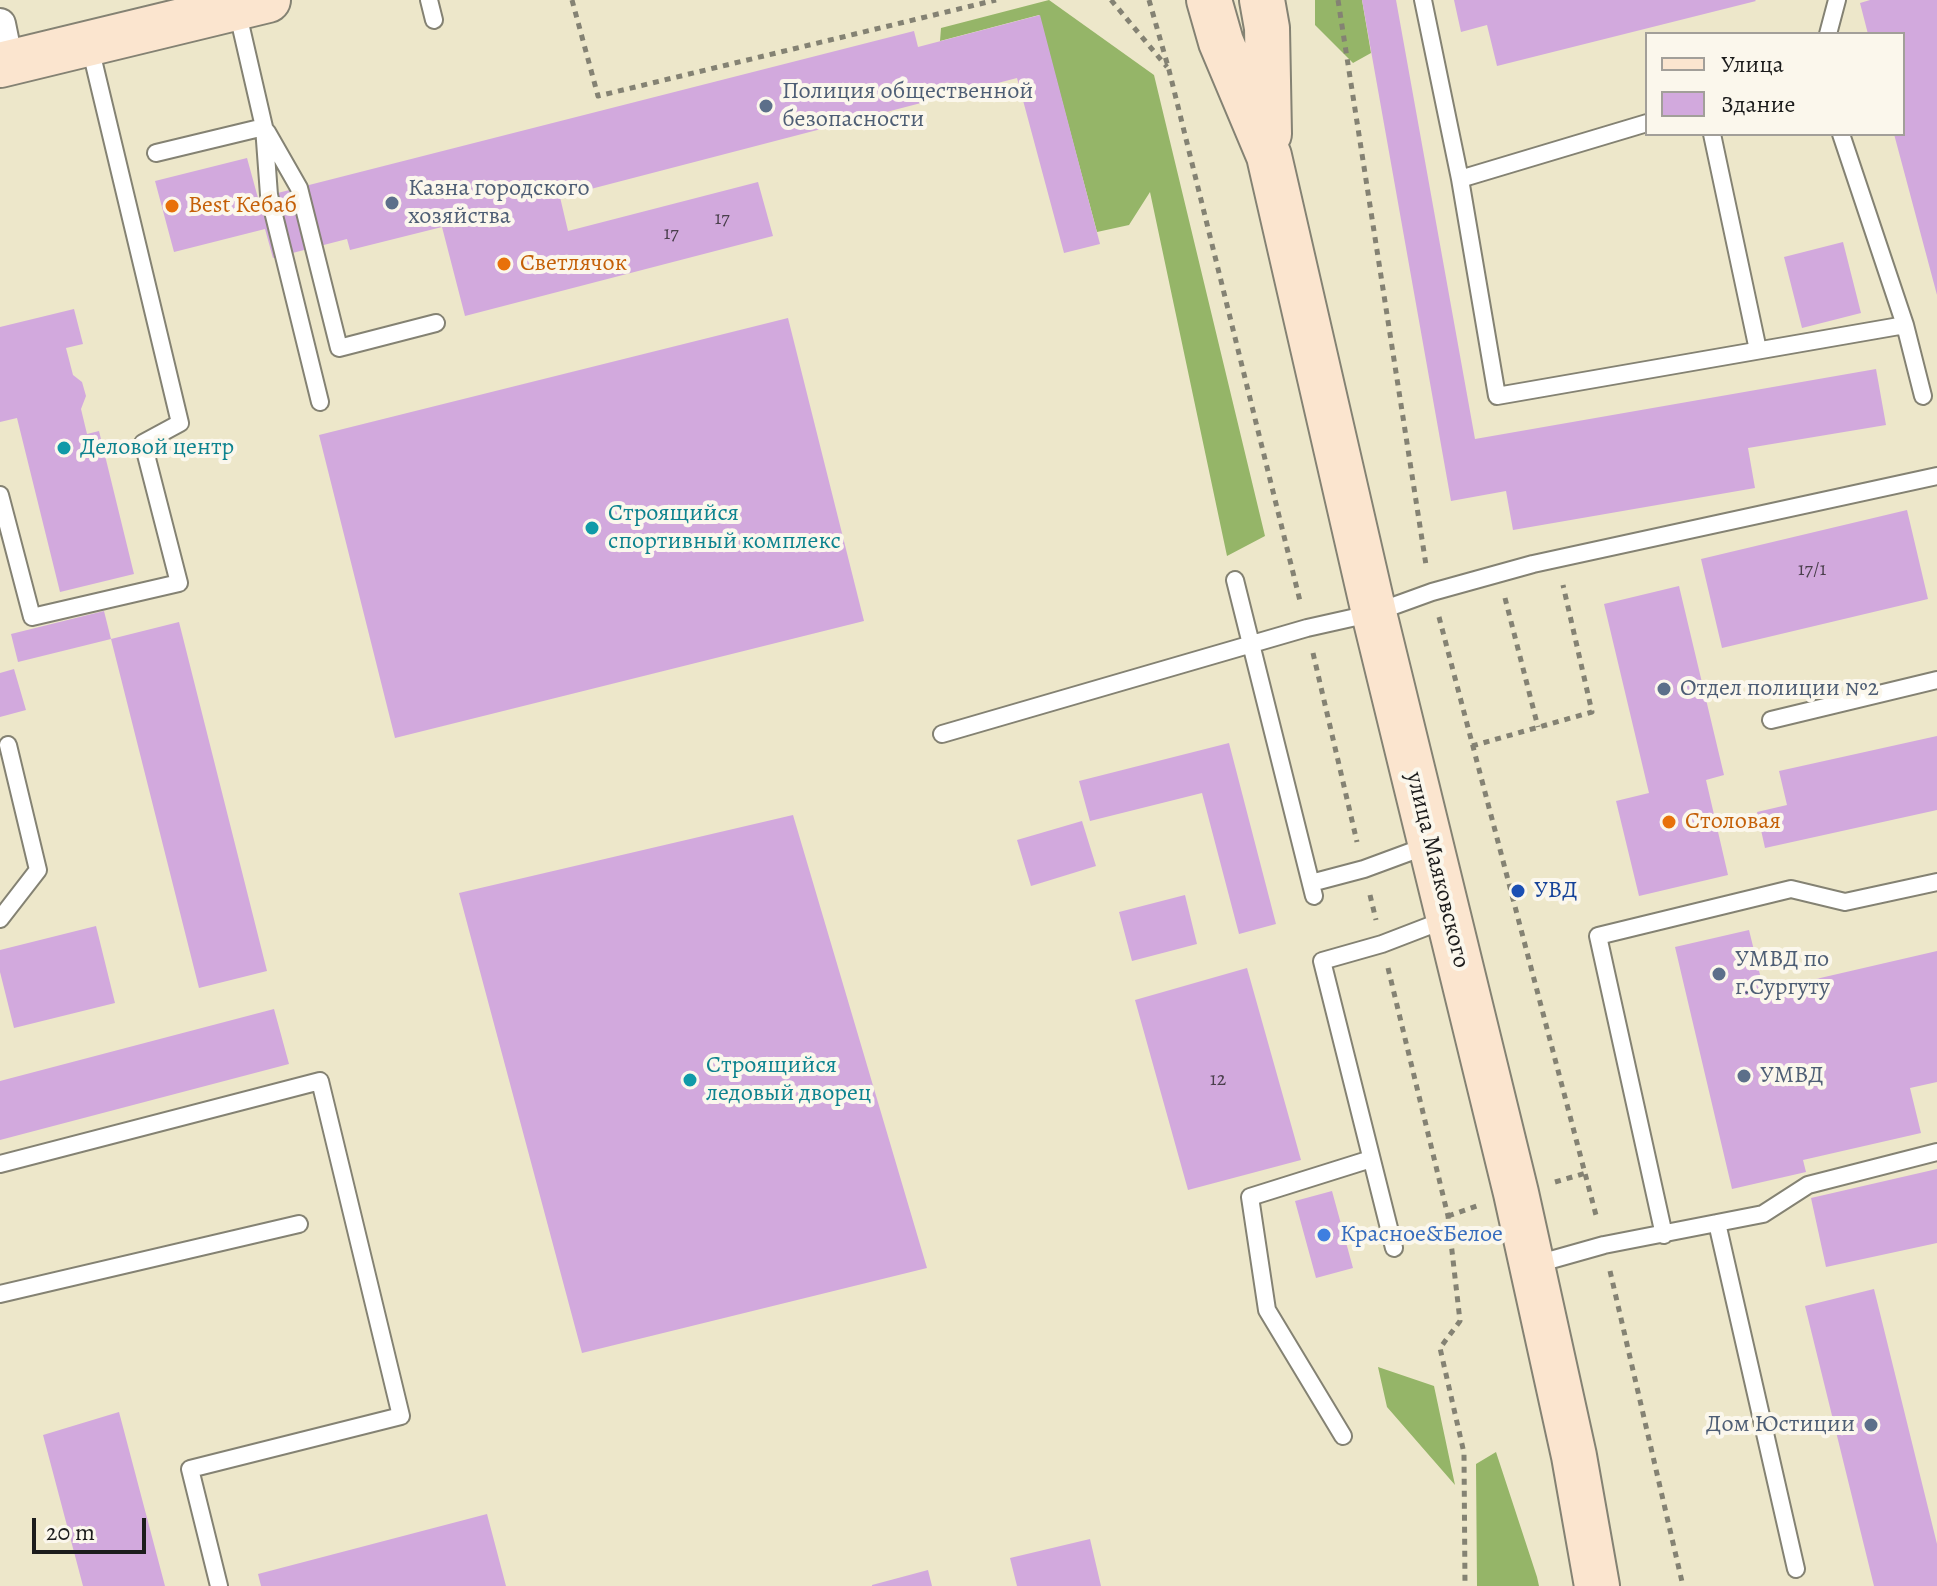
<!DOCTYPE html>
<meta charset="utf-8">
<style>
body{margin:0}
#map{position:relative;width:1937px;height:1586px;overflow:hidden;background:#ede7ca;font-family:Alegreya,serif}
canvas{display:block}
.legend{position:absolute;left:1645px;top:32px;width:260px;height:104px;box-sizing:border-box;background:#fbf7ec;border:2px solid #a29f99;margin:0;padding:10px 14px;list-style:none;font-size:24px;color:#1c1c1c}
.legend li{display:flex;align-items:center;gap:16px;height:40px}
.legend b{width:40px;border:2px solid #a29f99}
.scale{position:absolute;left:32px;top:1518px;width:114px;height:36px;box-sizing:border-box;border:4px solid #1c1c1c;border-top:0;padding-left:10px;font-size:24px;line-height:28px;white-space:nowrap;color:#1c1c1c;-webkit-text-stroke:6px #fbf7ec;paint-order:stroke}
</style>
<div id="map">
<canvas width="1937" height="1586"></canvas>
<ul class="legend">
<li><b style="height:10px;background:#fbe5cf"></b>Улица</li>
<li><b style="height:22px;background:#d2a9dd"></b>Здание</li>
</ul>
<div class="scale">20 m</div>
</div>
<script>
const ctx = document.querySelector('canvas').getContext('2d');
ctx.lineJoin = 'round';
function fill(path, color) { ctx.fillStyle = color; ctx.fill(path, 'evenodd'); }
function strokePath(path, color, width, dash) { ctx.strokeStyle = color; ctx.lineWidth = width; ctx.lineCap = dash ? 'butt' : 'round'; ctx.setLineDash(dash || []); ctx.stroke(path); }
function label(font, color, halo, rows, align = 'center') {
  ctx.font = font + ' Alegreya,serif'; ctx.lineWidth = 8; ctx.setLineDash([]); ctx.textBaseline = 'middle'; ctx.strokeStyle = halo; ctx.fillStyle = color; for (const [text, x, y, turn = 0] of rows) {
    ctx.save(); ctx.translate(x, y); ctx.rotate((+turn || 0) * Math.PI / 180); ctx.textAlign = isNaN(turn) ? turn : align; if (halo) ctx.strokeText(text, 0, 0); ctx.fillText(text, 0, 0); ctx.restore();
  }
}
fill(new Path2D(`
 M1049,0L1154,75L1265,536L1227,556L1150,192L1129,225L1097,232L1039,15L940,41L941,28Z
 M1315,0H1362L1371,53L1353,63L1315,25Z
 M1378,1367L1434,1386L1455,1485L1387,1407Z
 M1496,1452L1537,1577L1539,1586H1477L1476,1464Z`), '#95b568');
fill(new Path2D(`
 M1362,0H1396L1475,439L1876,369L1886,425L1748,448L1755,488L1686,500L1513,530L1506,491L1451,501Z
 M1454,0H1755L1756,1L1497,66L1487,25L1461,32Z
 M1870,0H1937V295L1894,134H1903V34H1868L1860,3Z
 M1040,15L1100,244L1064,253L1017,78L560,197L568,231L758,182L773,236L465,316L442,227L350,250L347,239L273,258L265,229L174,252L155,181L247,158L258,198L914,31L918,47Z
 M1843,242L1861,313L1802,328L1784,257Z
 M74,309L83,344L66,348L73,375L82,382L86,396L81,409L87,434L99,431L134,574L60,592L17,418L0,422V327Z
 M788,318L864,621L395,738L319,435Z
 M1907,510L1928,599L1722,648L1701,559Z
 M1679,586L1724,775L1706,780L1728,875L1639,896L1616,801L1649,793L1604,604Z
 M104,611L111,639L18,662L11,634Z
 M179,622L267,971L199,988L111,639Z
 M14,669L26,710L0,717V673Z
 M1937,736V810L1765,848L1757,812L1787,805L1779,771Z
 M1229,743L1276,924L1239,934L1202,793L1090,821L1079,781Z
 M793,815L927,1268L582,1353L459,893Z
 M1082,821L1096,866L1031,886L1017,840Z
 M1185,895L1197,944L1132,961L1119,912Z
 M96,926L115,1003L14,1028L0,972V950Z
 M1749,930L1764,991L1937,951V1082L1910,1088L1921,1133L1803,1160L1806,1172L1732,1189L1675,947Z
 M1247,968L1301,1160L1188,1190L1135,1000Z
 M274,1009L289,1064L0,1140V1081Z
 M1937,1169V1243L1826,1267L1811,1198Z
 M1332,1191L1353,1268L1316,1278L1295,1201Z
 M1874,1289L1937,1544V1586H1874L1805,1306Z
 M119,1412L165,1586H83L43,1435Z
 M487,1514L506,1586H261L258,1574Z
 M1090,1539L1101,1586H1017L1010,1558Z
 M928,1570L932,1586H872V1585Z`), '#d2a9dd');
const lane = new Path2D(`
 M429,0L434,20
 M1423,0L1460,179L1497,396L1905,325
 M237,10L264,127L269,195L320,402
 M1828,34L1837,0
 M267,132L299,188L339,348L436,323
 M1712,134L1758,350
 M1841,134L1905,325L1923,396
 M156,153L264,127
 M1460,179L1647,123
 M0,495L32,617L179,583L143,443L180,423L90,47
 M1235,580L1314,896
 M1771,720L1937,680
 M942,734L1307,628L1374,613L1432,592L1533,564L1937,476
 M1311,883L1364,869L1429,845
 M0,919L38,870L8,745
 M0,1164L320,1081L401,1416L190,1469L219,1586
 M1717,1223L1796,1569
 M1664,1235L1598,936L1791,889L1845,902L1937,882
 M1394,1248L1322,961L1382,944L1447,919
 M1533,1265L1604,1245L1763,1214L1808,1185L1937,1152
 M0,1294L299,1224
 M1343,1436L1267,1310L1250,1197L1371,1159`);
const street = new Path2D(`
 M0,24L8,63`);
const secondary = new Path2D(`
 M1209,0L1221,42L1269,156L1374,613L1516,1193L1574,1456L1597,1586
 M1262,0L1267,28L1269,134
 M0,65L268,0`);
strokePath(lane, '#848273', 20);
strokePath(street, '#848273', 34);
strokePath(secondary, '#848273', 48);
strokePath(new Path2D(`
 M572,0L598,96L996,0
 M1111,0L1167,67
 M1149,0L1169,70L1301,605
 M1338,0L1426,565
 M1505,598L1538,727
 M1439,617L1597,1219
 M1313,653L1357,842
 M1472,746L1592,712L1563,585
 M1370,895L1376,920
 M1388,968L1448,1216L1460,1321L1440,1348L1464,1453L1465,1586
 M1555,1182L1586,1173
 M1448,1216L1477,1206
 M1610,1271L1683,1586`), '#848273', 5, [6, 6]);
strokePath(lane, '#fff', 16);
strokePath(street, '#fff', 30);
strokePath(secondary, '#fbe5cf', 44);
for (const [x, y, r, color] of [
 [766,106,8,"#5c6f8a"],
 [392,203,8,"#5c6f8a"],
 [172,206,8,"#e8710a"],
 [504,264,8,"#e8710a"],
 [64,448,8,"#0f9aa8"],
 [592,528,8,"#0f9aa8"],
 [1664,689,8,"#5c6f8a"],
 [1669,822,8,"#e8710a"],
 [1518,891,8,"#1a4fb4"],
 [1719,974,8,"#5c6f8a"],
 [1744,1076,8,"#5c6f8a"],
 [690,1080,8,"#0f9aa8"],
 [1324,1235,8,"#3f7fe0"],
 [1871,1425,8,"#5c6f8a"]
]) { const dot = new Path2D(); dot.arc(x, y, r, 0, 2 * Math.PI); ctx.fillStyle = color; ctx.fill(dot); strokePath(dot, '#fbf7ec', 3); }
label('20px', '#4a3f4c', null, [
 ["17",722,219],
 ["17",671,234],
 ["17/1",1812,570],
 ["12",1218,1080]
]);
label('24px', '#4e5e75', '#fbf7ec', [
 ["Полиция общественной",782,92],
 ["безопасности",782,120],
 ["Казна городского",408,189],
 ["хозяйства",408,217],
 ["Отдел полиции №2",1680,689],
 ["УМВД по",1735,960],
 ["г.Сургуту",1735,988],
 ["УМВД",1760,1076],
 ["Дом Юстиции",1855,1425,"right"]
], 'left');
label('24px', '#c56008', '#fbf7ec', [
 ["Best Кебаб",188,206],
 ["Светлячок",520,264],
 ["Столовая",1685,822]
], 'left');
label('24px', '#0d838f', '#fbf7ec', [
 ["Деловой центр",80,448],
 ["Строящийся",608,514],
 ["спортивный комплекс",608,542],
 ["Строящийся",706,1066],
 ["ледовый дворец",706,1094]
], 'left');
label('24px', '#1c1c1c', '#fbf7ec', [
 ["улица Маяковского",1437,870,76]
]);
label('24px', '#164399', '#fbf7ec', [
 ["УВД",1534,891]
], 'left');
label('24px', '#366cbe', '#fbf7ec', [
 ["Красное&Белое",1340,1235]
], 'left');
</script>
